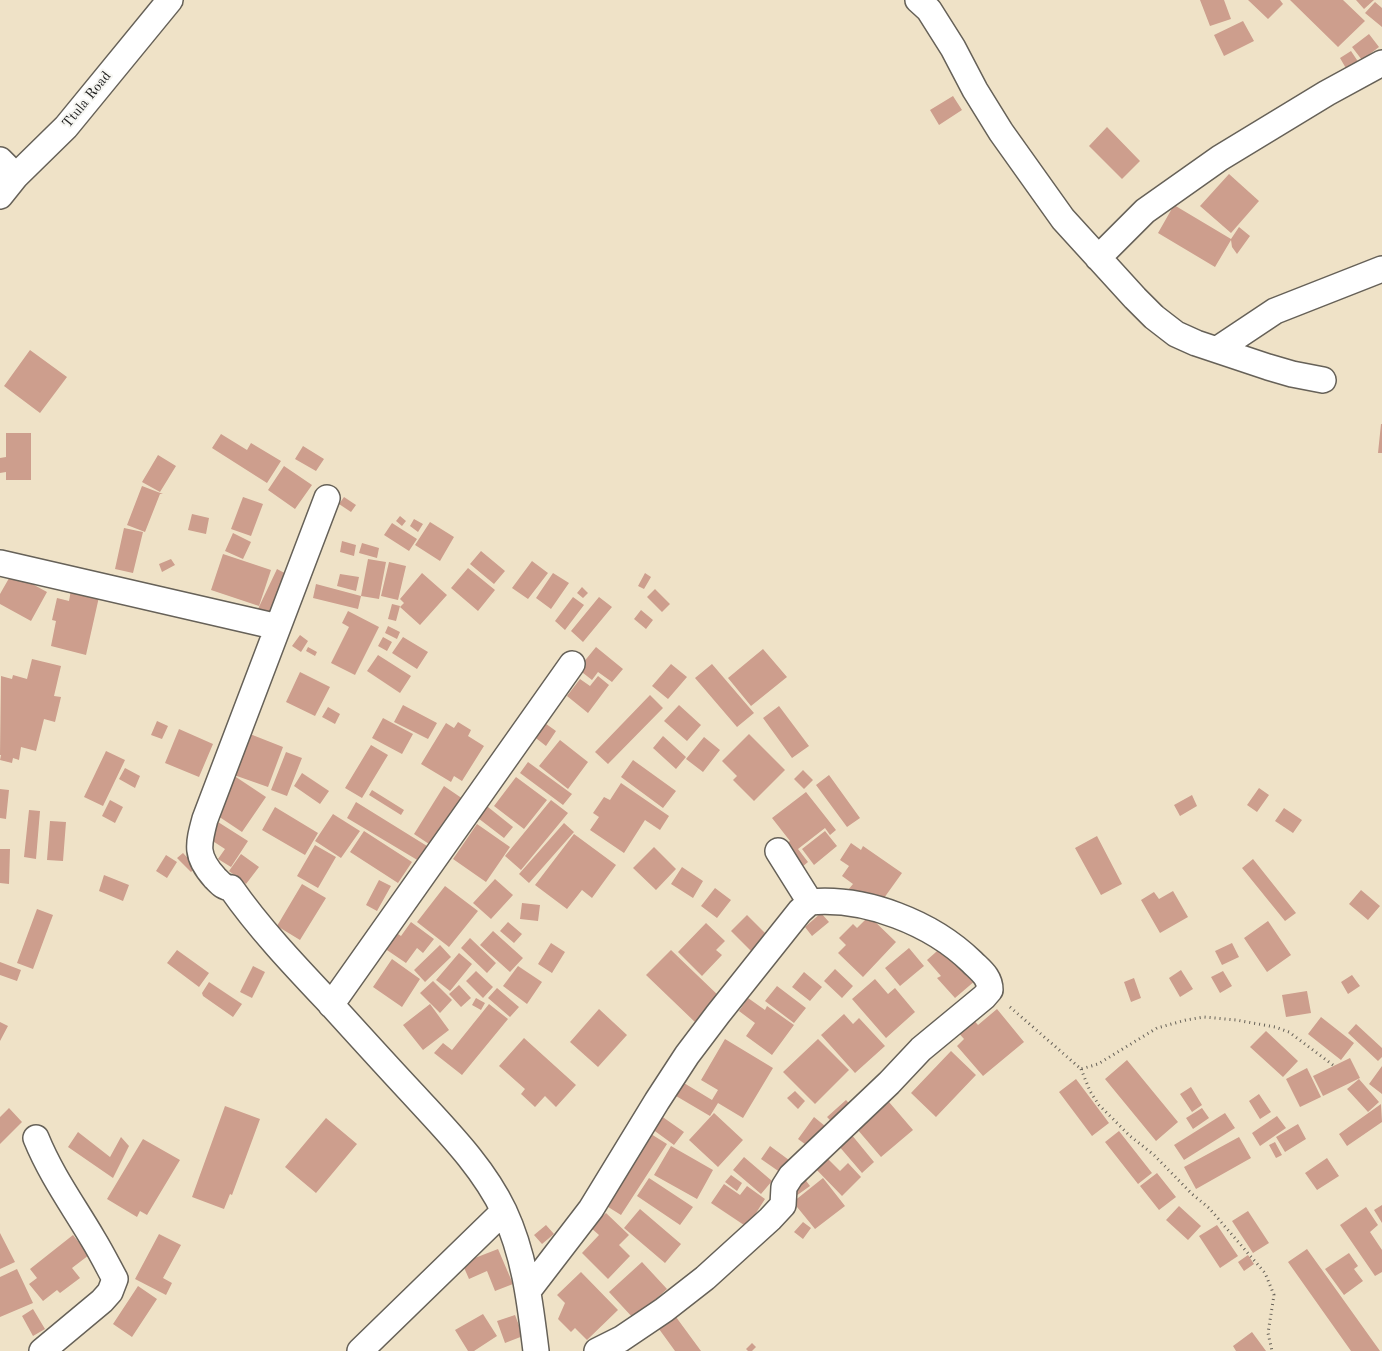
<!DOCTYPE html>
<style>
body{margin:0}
canvas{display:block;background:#efe2c7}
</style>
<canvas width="1382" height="1351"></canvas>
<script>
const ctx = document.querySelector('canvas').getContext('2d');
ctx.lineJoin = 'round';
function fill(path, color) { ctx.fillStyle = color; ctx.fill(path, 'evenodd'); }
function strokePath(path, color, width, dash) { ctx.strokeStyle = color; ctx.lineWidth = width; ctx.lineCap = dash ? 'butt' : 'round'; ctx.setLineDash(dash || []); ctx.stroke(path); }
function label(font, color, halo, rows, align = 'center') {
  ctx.font = font + ' "Old Standard TT",serif'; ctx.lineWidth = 4; ctx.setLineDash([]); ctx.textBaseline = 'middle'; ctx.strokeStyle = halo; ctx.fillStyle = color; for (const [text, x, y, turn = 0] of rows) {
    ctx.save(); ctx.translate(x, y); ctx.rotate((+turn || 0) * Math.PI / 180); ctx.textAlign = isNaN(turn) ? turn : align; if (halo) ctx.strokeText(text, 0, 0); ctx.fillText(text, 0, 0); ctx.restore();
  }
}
fill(new Path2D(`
 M1200,0H1224L1231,19L1210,26Z
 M1248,0H1280L1283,4L1268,19Z
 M1290,0H1343L1365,21L1338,47Z
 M1356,0H1374L1364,9Z
 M1375,2L1382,8V27L1365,13Z
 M1243,21L1254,41L1224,56L1214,35Z
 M1369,34L1379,47L1362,60L1352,47Z
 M1351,51L1359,63L1347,70L1340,58Z
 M953,96L962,110L939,125L930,110Z
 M1107,127L1140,161L1122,179L1089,146Z
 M1229,174L1259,201L1231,233L1200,206Z
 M1174,205L1231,239L1239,227L1250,236L1237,254L1232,247L1231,240L1215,267L1158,233Z
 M30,350L67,377L40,413L4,386Z
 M1381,424H1382V453H1378Z
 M6,433H31V480H6V472L0,473V458L6,457Z
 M221,434L247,450L251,443L281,461L267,483L212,448Z
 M303,446L324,459L316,471L295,459Z
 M158,455L176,466L160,492L142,482Z
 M284,466L312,485L295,509L268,490Z
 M142,486L163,494H160L145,532L127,525Z
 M243,497L263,504L251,536L231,529Z
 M344,497L356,505L351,512L339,504Z
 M192,514L209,518L206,534L188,530Z
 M400,516L406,521L402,526L396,521Z
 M414,519L423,524L418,532L410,526Z
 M430,522L454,537L440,561L415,545Z
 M392,523L417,539L409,551L384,535Z
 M124,528L143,532L133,573L115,569Z
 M233,533L251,542L243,559L225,551Z
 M342,541L356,545L354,556L340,552Z
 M362,543L379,548L377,558L359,553Z
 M481,551L505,571L494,584L470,564Z
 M223,554L271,570L259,606L211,590Z
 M171,559L175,565L162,572L159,564Z
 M368,559L386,562L379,599L361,596Z
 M532,561L548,573L528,599L512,588Z
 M389,562L406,566L398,600L381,596Z
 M468,568L495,590L478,611L451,588Z
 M277,569L294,578L275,620L257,611Z
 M12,573L47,592L31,621L0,604V594Z
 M422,573L447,595L420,625L400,607L404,603L400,599Z
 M553,573L569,583L551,609L536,598Z
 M645,573L651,577L644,589L638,586Z
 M340,574L359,577L356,591L337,586Z
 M316,584L361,596L358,609L313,598Z
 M582,587L588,593L583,598L577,593Z
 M655,589L670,604L662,612L647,597Z
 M71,590L99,597L86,655L51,646L56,621L52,620L57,598L69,601Z
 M573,597L584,605L565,630L555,621Z
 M599,597L612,607L583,642L571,631Z
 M392,604L400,606L396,621L388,619Z
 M641,610L653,620L646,629L634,619Z
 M348,611L379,627L355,675L331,663L349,627L342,623Z
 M388,626L400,632L397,639L385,633Z
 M300,635L308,641L301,652L292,646Z
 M383,637L392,642L387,651L378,646Z
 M403,637L428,652L417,669L392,653Z
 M308,647L317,652L315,656L306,651Z
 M596,647L623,669L612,682L598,672L592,680L578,669Z
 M763,649L787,677L751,706L728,678Z
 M378,655L411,676L400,693L367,671Z
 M32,659L61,666L54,696L61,697L55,722L44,719L36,751L21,747L19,760L13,758L12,763L0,760L1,755H0L1,676L12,679L13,675L27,679Z
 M671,664L687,677L668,699L652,686Z
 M712,664L754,713L737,727L695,678Z
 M300,672L330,687L315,716L286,702Z
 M598,676L609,685L588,713L567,696L580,679L590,686Z
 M650,695L663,708L608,764L595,752Z
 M403,705L437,723L428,739L394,722Z
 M679,705L701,725L687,741L664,721Z
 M779,706L809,746L792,758L763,718Z
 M328,707L340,714L335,724L322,717Z
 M383,718L413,734L402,754L372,738Z
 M157,721L168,726L162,739L151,735Z
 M542,721L556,731L546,746L532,735Z
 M458,722L471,730L468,736L484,746L462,781L454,776L451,782L421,764L446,723L454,728Z
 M179,729L213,744L199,777L165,763Z
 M250,734L283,747L268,787L234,775Z
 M749,734L785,770L754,801L733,780L737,776L722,761Z
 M663,736L686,757L676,769L653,748Z
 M704,737L720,750L703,772L686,759Z
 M560,740L588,762L568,789L539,766Z
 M371,745L388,755L362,798L345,788Z
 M106,751L125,760L103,806L84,797Z
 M286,752L302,758L287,796L271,790Z
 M633,760L676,791L663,808L621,777Z
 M528,762L572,794L563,805L520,773Z
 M125,768L140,776L135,788L119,779Z
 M803,770L813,780L804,789L794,779Z
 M302,773L329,791L320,804L294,786Z
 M233,775L266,797L242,832L212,812Z
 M829,775L860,818L847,827L816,785Z
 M516,777L547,800L524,829L494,806Z
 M621,783L669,816L660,830L645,820L624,853L590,830L599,817L593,813L604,797L610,800Z
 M444,786L463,799L432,846L414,834Z
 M1259,788L1269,795L1257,812L1247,805Z
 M0,789L9,790L6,819L0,818Z
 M372,790L404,810L401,815L369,795Z
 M806,792L836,830L830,835L825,828L798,849L808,862L802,867L785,845L790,841L772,818Z
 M1192,795L1197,806L1180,816L1174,805Z
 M110,800L123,807L115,823L102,816Z
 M551,800L568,813L521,870L505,856Z
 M356,802L427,846L419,861L347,818Z
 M483,803L513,827L504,838L474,815Z
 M275,807L318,833L305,855L262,830Z
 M1284,808L1302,820L1293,833L1275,821Z
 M29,810L40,811L36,859L24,857Z
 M333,814L360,831L341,858L315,841Z
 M50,821L66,822L63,861L47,860Z
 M218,822L248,841L231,867L218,859L225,849L208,838Z
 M564,823L574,832L529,883L519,874Z
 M477,824L510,847L486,882L453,859Z
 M364,831L412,862L398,883L350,852Z
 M825,831L837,846L814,865L802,849Z
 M574,834L616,865L592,898L582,890L567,909L535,885Z
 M1097,836L1122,884L1101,895L1075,848Z
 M851,843L861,850L863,846L902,873L879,905L864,901L848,890L853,884L842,876L849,866L840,860Z
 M315,845L336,857L318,888L297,876Z
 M654,847L676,869L656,890L633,868Z
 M0,849H10L9,884L0,883Z
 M183,853L196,867L191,872L177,858Z
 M241,854L259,867L246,884L229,871Z
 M166,855L177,862L167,878L156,871Z
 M1253,859L1296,913L1285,921L1242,868Z
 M682,867L703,881L693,898L671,884Z
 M104,875L129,885L123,901L99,891Z
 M495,879L513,895L491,919L473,903Z
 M379,880L391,886L377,911L366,905Z
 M302,884L326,898L300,940L277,926Z
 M445,886L478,911L449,947L417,922Z
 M715,888L731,900L717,918L701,906Z
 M1361,890L1380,906L1368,920L1349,904Z
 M1173,891L1188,917L1160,933L1141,900L1154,892L1159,899Z
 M522,903L540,905L538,921L520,919Z
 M37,909L53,915L33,969L17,963Z
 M821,913L829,922L812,936L805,927Z
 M747,915L769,937L753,953L731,931Z
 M869,916L896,942L863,977L838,953L846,945L839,938L853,924L857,928Z
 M1268,921L1291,955L1267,972L1244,938Z
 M411,922L434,939L423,953L417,948L406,963L381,946L392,930L401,936Z
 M508,922L522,934L514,943L500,931Z
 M706,923L725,941L716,950L722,955L702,976L678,952Z
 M493,931L523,958L510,972L480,945Z
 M470,938L496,963L487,973L461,948Z
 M551,943L565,952L552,973L538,964Z
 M1232,943L1239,957L1222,965L1215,951Z
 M945,944L976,980L955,998L937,978L941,976L927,960Z
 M440,945L451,957L425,982L414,970Z
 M909,948L924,966L900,986L885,968Z
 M177,950L209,973L199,987L167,963Z
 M671,950L722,999L697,1024L646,975Z
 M459,953L472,964L450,991L436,980Z
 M392,959L420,979L402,1007L373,987Z
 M0,962L21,970L17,981L0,975Z
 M253,966L265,972L252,998L240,992Z
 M518,966L542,982L527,1004L503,986Z
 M835,969L853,986L842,998L824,981Z
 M1181,970L1193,989L1180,997L1169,978Z
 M476,971L493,987L483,998L466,981Z
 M1223,971L1232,986L1220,993L1211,977Z
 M804,972L822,987L810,1001L792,987Z
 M1352,975L1360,986L1348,994L1341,982Z
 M1134,978L1141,998L1131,1002L1124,982Z
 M875,979L888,994L895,988L915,1012L886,1038L852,999Z
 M433,981L452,1000L440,1013L420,993Z
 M209,982L242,1004L233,1017L203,996L202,993Z
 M459,985L471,998L461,1007L449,994Z
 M777,986L806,1008L794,1023L765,1001Z
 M497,988L519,1007L510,1017L488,998Z
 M1307,991L1311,1013L1286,1017L1282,995Z
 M476,998L485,1003L481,1010L472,1005Z
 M748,998L765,1010L767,1006L794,1025L772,1055L746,1036L755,1023L739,1011Z
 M430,1004L449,1030L423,1050L403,1025Z
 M489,1004L508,1019L462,1075L434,1053L443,1043L452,1050Z
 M599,1009L627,1035L598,1067L570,1042Z
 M997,1009L1024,1042L983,1076L957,1046L964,1039L956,1030L971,1017L978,1025Z
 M844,1014L853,1024L859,1018L885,1046L855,1073L821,1035Z
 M1321,1017L1354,1043L1341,1060L1308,1034Z
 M0,1022L8,1026L0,1041Z
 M1356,1024L1382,1048V1057L1378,1061L1348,1033Z
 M1266,1031L1298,1061L1283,1077L1250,1047Z
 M524,1038L576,1085L556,1107L545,1096L535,1107L521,1094L525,1089L499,1066Z
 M725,1039L773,1068L743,1118L718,1103L710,1116L671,1093L679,1080L712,1100L718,1090L701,1080Z
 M818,1039L849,1070L815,1104L783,1072Z
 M951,1051L976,1075L936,1117L911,1093Z
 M1350,1058L1360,1078L1323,1096L1313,1076Z
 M1127,1060L1178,1122L1156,1141L1105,1079Z
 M1382,1066V1094L1369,1084Z
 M1307,1068L1321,1097L1300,1107L1286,1079Z
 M1076,1079L1109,1123L1092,1136L1059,1092Z
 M1359,1079L1379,1102L1368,1112L1347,1089Z
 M1191,1087L1202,1105L1192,1112L1180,1094Z
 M795,1091L805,1101L798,1109L787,1098Z
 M1259,1094L1271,1112L1260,1119L1249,1101Z
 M846,1100L856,1111L838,1128L827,1117Z
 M889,1102L913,1130L881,1157L857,1129Z
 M1381,1104L1382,1122L1347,1146L1339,1134Z
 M225,1106L260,1119L232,1195L230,1194L224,1209L192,1197Z
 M9,1108L22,1122L0,1144V1117Z
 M1202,1108L1209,1118L1193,1129L1186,1118Z
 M657,1113L684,1132L674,1145L648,1126Z
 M714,1113L743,1140L718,1167L689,1140Z
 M1225,1113L1235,1128L1184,1160L1174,1145Z
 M1277,1116L1286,1128L1260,1146L1252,1133Z
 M814,1117L825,1126L809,1147L798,1139Z
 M326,1118L357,1144L316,1193L285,1167Z
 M1298,1124L1306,1139L1285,1152L1276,1137Z
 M1119,1131L1152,1173L1138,1184L1105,1142Z
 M78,1132L110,1157L121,1137L129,1146L113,1178L68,1147Z
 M651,1134L667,1144L621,1215L605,1205Z
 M851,1134L874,1162L862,1173L838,1145Z
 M1239,1137L1251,1158L1196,1189L1184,1167Z
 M143,1139L180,1160L147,1215L140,1211L137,1217L107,1199Z
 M1275,1142L1282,1155L1276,1158L1269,1145Z
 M671,1146L713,1170L697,1199L654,1175Z
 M770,1146L793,1163L784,1175L761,1159Z
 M823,1154L840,1171L848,1163L861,1177L842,1196L812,1165Z
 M744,1157L772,1181L761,1194L733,1170Z
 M1327,1158L1339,1176L1317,1190L1305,1173Z
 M1157,1173L1176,1197L1159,1210L1140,1186Z
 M801,1174L810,1186L796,1196L788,1185Z
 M731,1175L742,1183L737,1191L725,1182Z
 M649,1178L693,1207L680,1225L637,1196Z
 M823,1178L845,1206L815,1229L793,1202Z
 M724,1184L740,1195L747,1186L765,1199L747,1227L711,1203Z
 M1382,1205V1223L1374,1210Z
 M1179,1206L1201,1226L1188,1240L1166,1220Z
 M1366,1207L1378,1225L1370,1232L1382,1250V1272L1375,1276L1340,1225Z
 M640,1209L681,1244L665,1263L624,1228Z
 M1248,1211L1269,1243L1253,1253L1232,1221Z
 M606,1213L629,1235L619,1245L630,1256L608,1279L582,1253L599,1235L590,1227Z
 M803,1222L811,1228L803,1239L794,1232Z
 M546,1225L554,1234L542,1244L534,1235Z
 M1217,1225L1238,1256L1220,1268L1199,1236Z
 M0,1233L15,1262L0,1269Z
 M159,1234L181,1245L163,1278L172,1283L166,1295L135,1279Z
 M73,1235L89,1255L72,1268L80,1278L60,1293L57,1290L43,1301L29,1284L37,1278L30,1269Z
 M498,1249L513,1284L495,1291L487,1271L469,1279L462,1263Z
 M1307,1249L1380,1351H1351L1288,1262Z
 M1349,1253L1358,1266L1354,1269L1363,1281L1344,1295L1325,1269Z
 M1248,1255L1254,1264L1244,1271L1238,1262Z
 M642,1262L667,1289L634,1319L609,1292Z
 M17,1269L33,1303L0,1317V1277Z
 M581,1272L618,1310L587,1340L575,1328L571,1332L558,1319L565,1303L557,1295Z
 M138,1286L157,1299L132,1337L113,1324Z
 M33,1309L45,1329L33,1336L22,1316Z
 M483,1314L497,1336L474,1351H468L455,1330Z
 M515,1315L523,1336L505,1343L497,1321Z
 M676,1317L701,1351H675L659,1329Z
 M1252,1332L1266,1351H1236L1233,1346Z
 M752,1343L756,1347L752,1351H748L746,1349Z`), '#cd9e8d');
const street = new Path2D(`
 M918,0L929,10L953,48L975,90L1001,132L1063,219L1135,298L1154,317L1176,334L1196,343L1268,367L1292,374L1323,380
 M0,160L16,176
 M0,196L16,176L66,127L170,0
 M1098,258L1145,211L1220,158L1327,93L1382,63
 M1218,349L1275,311L1382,269
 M327,498L205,819C198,845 195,856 215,878C221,884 223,887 231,888C259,928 293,964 327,1000C356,1032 385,1064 414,1095C447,1131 483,1167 504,1211C525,1256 530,1303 536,1351
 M0,563L278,627
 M331,1005L572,664
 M36,1138C51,1175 73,1205 93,1239C101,1252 108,1266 115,1279L110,1292L102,1301L42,1351
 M528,1291L591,1209L657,1101L687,1055L718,1014L800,911L810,902L778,851
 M360,1351L504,1211
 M597,1351L621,1339L664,1310L705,1278L770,1219L783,1205L784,1187L791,1176L889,1083L921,1049L984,997L990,990C990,977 981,971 972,962C932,923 866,897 810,902`);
strokePath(street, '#666158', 28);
strokePath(new Path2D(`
 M1010,1007L1081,1069L1098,1064L1157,1028L1186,1020L1204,1017L1236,1020L1275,1027L1289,1032L1333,1065
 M1081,1069L1090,1091L1099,1105L1130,1136L1154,1155L1192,1194L1209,1208L1265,1273L1274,1295L1268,1333L1272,1351`), '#666158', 3, [1, 4]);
strokePath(street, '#fff', 25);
label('14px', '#1c1c1c', '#f6f6f2', [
 ["Ttula Road",87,100,-51]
]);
</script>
